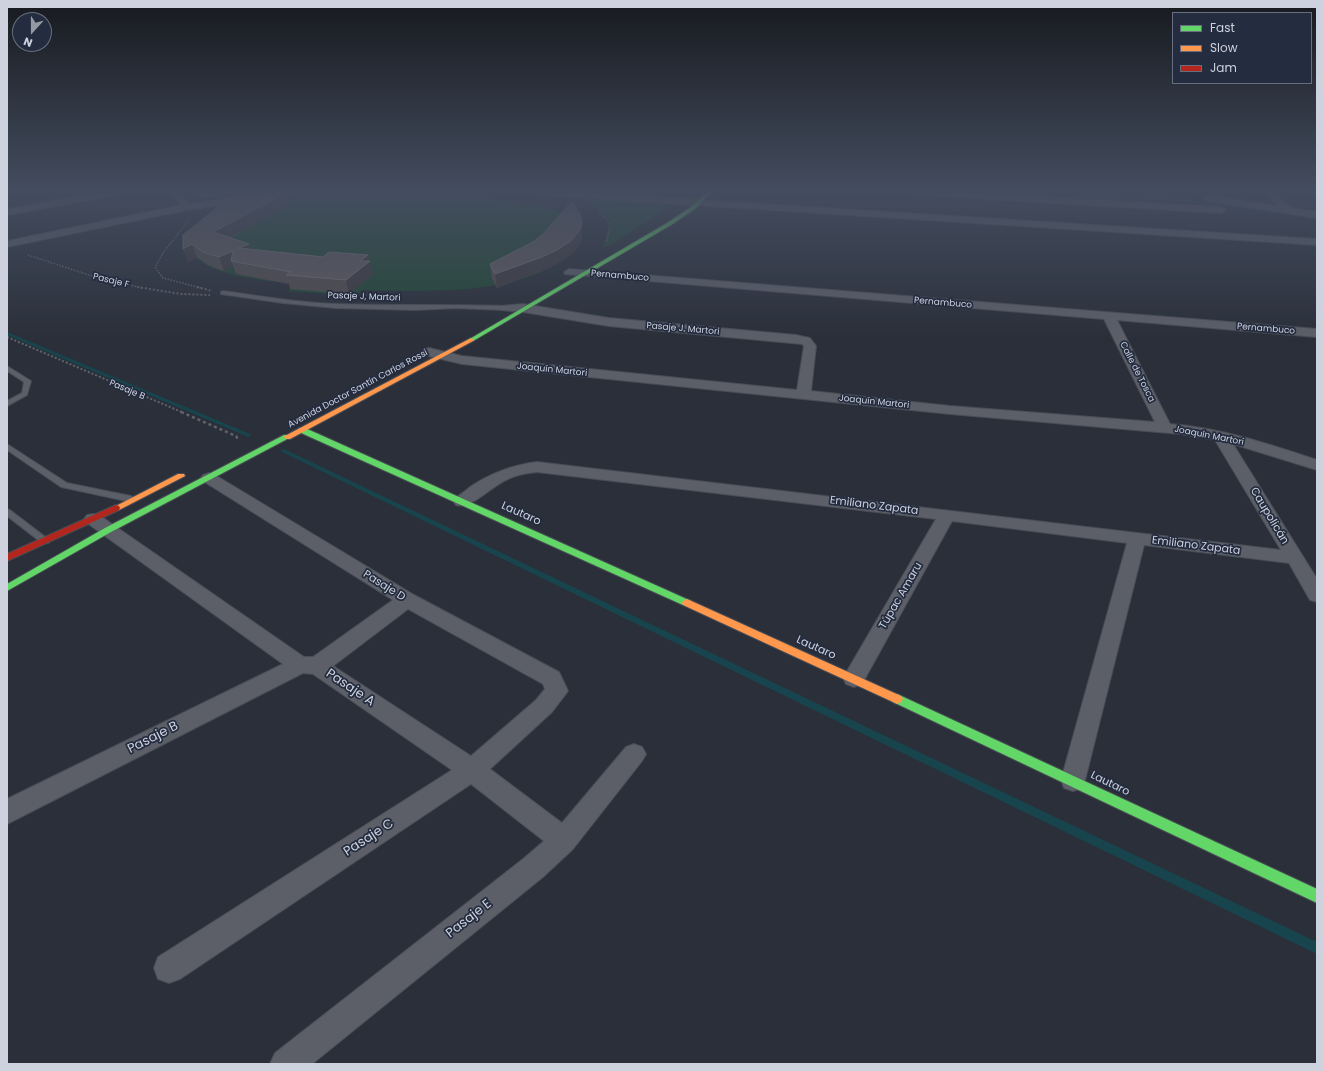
<!DOCTYPE html>
<meta charset="utf-8">
<style>
body{margin:0}
#map{position:relative;width:1324px;height:1071px;overflow:hidden;background:#2a2f39;font-family:Poppins,sans-serif}
canvas{display:block}
.frame{position:absolute;inset:0;border:8px solid #cdd2de;pointer-events:none}
.legend{position:absolute;left:1172px;top:12px;width:140px;height:72px;box-sizing:border-box;background:#242c3f;border:1px solid #686e7f;margin:0;padding:5px 7px;list-style:none;font-size:12px;color:#cdd2de}
.legend li{display:flex;align-items:center;gap:8px;height:20px}
.legend b{width:20px;border:1px solid #686e7f}
.north{position:absolute;left:12px;top:12px;width:40px;height:40px;box-sizing:border-box;background:#242c3f;border:1px solid #686e7f;border-radius:50%;rotate:201deg;font-size:11px;font-weight:700;line-height:16px;text-align:center;color:#cdd2de}
.north::after{content:'';display:block;margin:auto;width:14px;height:18px;background:#9499a4;clip-path:polygon(50% 0,100% 100%,50% 72%,0 100%)}
</style>
<div id="map">
<canvas width="1324" height="1071"></canvas>
<div class="frame"></div>
<ul class="legend">
<li><b style="height:5px;background:#63d668"></b>Fast</li>
<li><b style="height:5px;background:#ff974d"></b>Slow</li>
<li><b style="height:5px;background:#b3261e"></b>Jam</li>
</ul>
<div class="north">N</div>
</div>
<script>
const ctx = document.querySelector('canvas').getContext('2d');
ctx.lineJoin = 'round';
function fill(path, color) { ctx.fillStyle = color; ctx.fill(path, 'evenodd'); }
function strokePath(path, color, width, dash) { ctx.strokeStyle = color; ctx.lineWidth = width; ctx.lineCap = dash ? 'butt' : 'round'; ctx.setLineDash(dash || []); ctx.stroke(path); }
function label(font, color, halo, rows, align = 'center') {
  ctx.font = font + ' Poppins,sans-serif'; ctx.lineWidth = 3.5; ctx.setLineDash([]); ctx.textBaseline = 'middle'; ctx.strokeStyle = halo; ctx.fillStyle = color; for (const [text, x, y, turn = 0] of rows) {
    ctx.save(); ctx.translate(x, y); ctx.rotate((+turn || 0) * Math.PI / 180); ctx.textAlign = isNaN(turn) ? turn : align; if (halo) ctx.strokeText(text, 0, 0); ctx.fillText(text, 0, 0); ctx.restore();
  }
}
fill(new Path2D(`
 M346,194L432,195L491,199L544,207L567,215L581,235C579,250 571,255 559,262C508,296 421,291 362,290L354,296L288,291L297,284C270,281 211,277 194,255L283,202L307,197Z
 M578,196L664,202L667,204V207L644,224L608,246H603L611,222L601,210Z`), '#204734');
fill(new Path2D(`
 M7,192H10L7,193Z
 M1013,192L1191,200L1317,217V219L1191,202L1014,193Z
 M7,332L250,434L251,435L248,437L246,436L7,335Z
 M284,449L1317,942V954L282,452L281,451L282,450Z`), '#18454d');
const lane = new Path2D(`
 M1308,192H1313L1317,194V197Z
 M223,291C261,296 299,303 338,304C394,306 449,304 505,306L508,308L505,310L455,308L416,310L336,308L283,303L221,294V292Z
 M7,366L31,381L27,395L7,406V401L22,393L24,382L7,371Z
 M7,444L67,483L131,496L135,499L131,502L61,487L7,450Z
 M7,509L10,510L48,539L50,541L48,543H42L7,516Z`);
const street = new Path2D(`
 M103,192H120L116,195L7,215V209Z
 M171,192H179L189,204L272,192H291L287,195L187,210L7,247V241L181,205Z
 M533,192H573L1317,239V245L537,195Z
 M915,192H958L1221,207L1226,210L1221,213L919,195Z
 M1263,192H1272L1292,208L1317,212V218L1207,201L1203,198L1207,195L1279,206Z
 M569,269L1317,329V337L1117,320L1170,424C1221,428 1269,444 1317,460V470L1233,444L1317,579V602L1310,600L1289,563L1144,545L1085,780L1082,788L1073,791L1064,788L1061,780L1127,543L952,521L862,684L854,687L846,684L843,678L936,519L537,472C525,473 515,475 504,481C490,488 471,509 456,505L453,501C458,495 465,492 470,487C491,473 512,465 537,462L1281,550L1215,440L1181,434L950,414L462,364L424,355L423,352L424,349L429,348L462,356L797,390L804,346L802,344L609,326L523,312L501,310L499,308L501,306L523,304L609,318L796,335L810,338L816,346L811,391L950,406L1155,422L1104,319L565,274L564,272Z
 M209,473L215,475L414,595L559,672L568,691L552,712L490,769L562,823L626,747L634,744L642,747L646,754L642,761L573,849L543,877L312,1064H270L275,1053L523,859L544,841L471,784L180,979L169,983L158,979L154,968L158,957L452,770L313,674L303,673L7,824V799L283,664L87,523L84,519L87,515L93,514L99,515L304,657H313L393,600L203,481L201,478L203,475ZM408,609L543,684L545,689L536,700L471,756L333,666Z`);
const fast = new Path2D(`
 M708,192H712L695,209L671,225L473,341L468,340L667,223L691,207Z
 M299,428H305L691,601L692,603L691,605H683L299,432Z
 M284,435H287L291,437L111,532L7,591V584L105,528Z
 M897,694L1317,889V903L893,702L891,699L893,696Z`);
const slow = new Path2D(`
 M471,338L474,340L473,341L290,439H287L283,437Z
 M178,474H184L185,476L119,510H113L112,508Z
 M687,599L901,696L903,699L901,702L897,704L893,702L683,605L682,603L683,601Z`);
const jam = new Path2D(`
 M116,505L119,506L120,508L119,510L7,561V554Z`);
strokePath(lane, '#484c55', 2);
strokePath(street, '#484c55', 2);
strokePath(fast, '#484c55', 2);
strokePath(slow, '#484c55', 2);
strokePath(jam, '#484c55', 2);
strokePath(new Path2D(`
 M599,212L607,219L610,226L606,243
 M188,221L163,253L155,267L163,278L201,288
 M28,255L89,275L142,288`), '#60636a', 1.5, [1.5, 1.5]);
strokePath(new Path2D(`
 M137,287L181,294L210,295
 M197,287L212,291
 M7,337L184,413`), '#60636a', 2, [2, 2]);
strokePath(new Path2D(`
 M181,412L236,436L239,441`), '#60636a', 2.5, [3, 3]);
fill(lane, '#5c5f68');
fill(street, '#5c5f68');
fill(fast, '#63d668');
fill(slow, '#ff974d');
fill(jam, '#b3261e');
fill(new Path2D(`
 M191,192H258L257,193L224,197L195,199Z
 M291,204L230,238L250,249L369,261L373,275L349,294L290,289L289,284L236,274L233,266L224,271L208,265L197,257L188,262L183,235Z
 M582,222V235L581,242L573,253L558,263L544,270L497,288L492,278L490,264L533,242L543,234Z`), '#524c4f');
fill(new Path2D(`
 M222,192H258L257,193L224,197Z
 M288,192L291,204L217,245L213,232Z
 M582,222V235L581,242L573,253L558,263L544,270L497,288L495,274Z
 M192,244L197,257L188,262L183,249Z
 M249,244L253,257L239,248Z
 M233,251L231,261L233,266L224,271L219,257Z
 M368,255L373,275L349,294L346,280L360,261Z`), '#3d3a40');
const building = new Path2D(`
 M267,192H288L213,232L249,244L239,248L323,257L329,252L368,255L360,261H370L346,280L286,275L291,272L231,261L233,251L219,257L203,252L192,244L183,249V235L228,199Z
 M572,202L580,214L582,222L580,229L572,240L557,250L542,257L495,274L490,264L533,242L543,234Z`);
fill(building, '#5f5a5e');
strokePath(building, '#716d72', 1);
const sky = ctx.createLinearGradient(0, 0, 0, 342);
sky.addColorStop(0, '#171a1f');
sky.addColorStop(0.56, '#444d5f');
sky.addColorStop(1, '#444d5f00');
ctx.fillStyle = sky;
ctx.fillRect(0, 0, 1324, 342);
label('9px', '#cdd2de', '#242c3f', [
 ["Pernambuco",620,276,5],
 ["Pasaje F",111,281,14],
 ["Pasaje J, Martori",364,297,2],
 ["Pernambuco",943,303,5],
 ["Pasaje J. Martori",683,329,5],
 ["Pernambuco",1266,329,5],
 ["Joaquín Martori",552,370,6],
 ["Calle de Tosca",1137,372,63],
 ["Avenida Doctor Santín Carlos Rossi",358,389,-28],
 ["Pasaje B",127,390,23],
 ["Joaquín Martori",874,402,6],
 ["Joaquín Martori",1209,436,11]
]);
label('11px', '#cdd2de', '#242c3f', [
 ["Emiliano Zapata",874,506,7],
 ["Lautaro",521,514,24],
 ["Caupolicán",1269,516,59],
 ["Emiliano Zapata",1196,546,7],
 ["Pasaje D",384,586,32],
 ["Túpac Amaru",901,596,-60],
 ["Lautaro",816,648,24],
 ["Lautaro",1110,784,26]
]);
label('13px', '#cdd2de', '#242c3f', [
 ["Pasaje A",350,688,34],
 ["Pasaje B",153,738,-27],
 ["Pasaje C",369,838,-33],
 ["Pasaje E",469,919,-38]
]);
</script>
